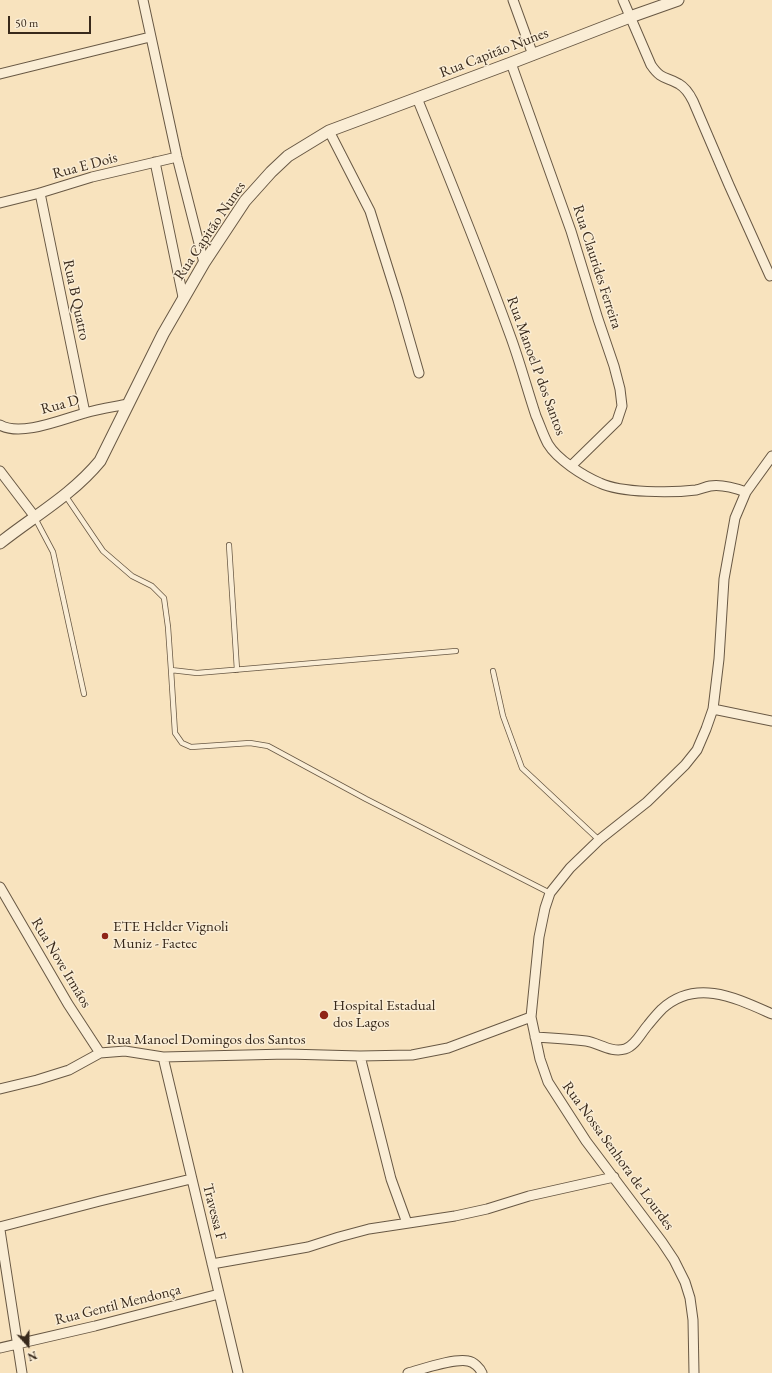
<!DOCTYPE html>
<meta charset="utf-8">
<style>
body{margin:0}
#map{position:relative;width:772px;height:1373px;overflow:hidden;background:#f8e3be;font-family:"EB Garamond",serif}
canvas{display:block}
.north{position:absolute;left:8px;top:1325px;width:40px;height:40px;-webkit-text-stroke:3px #faedd5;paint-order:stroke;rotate:159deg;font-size:11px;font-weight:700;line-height:16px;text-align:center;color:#38291b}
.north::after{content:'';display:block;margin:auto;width:14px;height:18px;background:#38291b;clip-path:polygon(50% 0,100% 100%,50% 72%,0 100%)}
.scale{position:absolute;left:8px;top:16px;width:83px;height:18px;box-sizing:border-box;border:2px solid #38291b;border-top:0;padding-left:5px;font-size:12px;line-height:14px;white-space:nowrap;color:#38291b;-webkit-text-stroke:3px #faedd5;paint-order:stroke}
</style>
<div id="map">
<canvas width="772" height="1373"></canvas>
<div class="north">N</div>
<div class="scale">50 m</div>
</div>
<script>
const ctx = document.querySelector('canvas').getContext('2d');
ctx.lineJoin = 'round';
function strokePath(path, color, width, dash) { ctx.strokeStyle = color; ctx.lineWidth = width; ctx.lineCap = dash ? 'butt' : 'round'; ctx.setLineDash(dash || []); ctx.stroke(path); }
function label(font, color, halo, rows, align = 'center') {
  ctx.font = font + ' "EB Garamond",serif'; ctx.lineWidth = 3; ctx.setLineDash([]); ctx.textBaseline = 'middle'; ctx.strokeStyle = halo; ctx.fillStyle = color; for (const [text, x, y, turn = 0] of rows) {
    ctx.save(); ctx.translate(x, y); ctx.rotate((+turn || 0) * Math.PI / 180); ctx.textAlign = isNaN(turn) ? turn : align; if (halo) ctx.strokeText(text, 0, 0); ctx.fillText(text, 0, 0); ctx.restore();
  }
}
const service = new Path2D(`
 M65,495L103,551L132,576L152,586L164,598L168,627L171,670L197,673L456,651
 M35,518L53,552L84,694
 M229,545L237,670
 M171,670L175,733L182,743L191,747L250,743L268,746L366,799L550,893
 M493,671L503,716L522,768L599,840`);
const minor = new Path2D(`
 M143,0L177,157L204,263
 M513,0L533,55
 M623,0L651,65C662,81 666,76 679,84C686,88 690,95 693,101L729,185L770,276
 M511,63L571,231L598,319L614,366L620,389L622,406L617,421L571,466
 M0,74L150,37
 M417,98C449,177 481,255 510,335C520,362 527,389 536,416C540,425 543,435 548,444C557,459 583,476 600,483C621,493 672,493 696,490C701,489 705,487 710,486C722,484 735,488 746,492
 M329,131L370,211L398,300L419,373
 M155,162L183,297
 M40,193L85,413
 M0,203L40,193L92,177L177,157
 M0,425C21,437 63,419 85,413C99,409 113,407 128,404
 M0,471L35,517
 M713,709L772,721
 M0,887L68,1004L100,1053
 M535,1037C552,1038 569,1039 586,1041C599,1043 611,1053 625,1049C635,1046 641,1033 648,1025C652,1020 657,1014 662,1009C696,978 736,998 772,1014
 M360,1056L391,1179L407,1223
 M163,1057L238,1373
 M0,1089L37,1080L69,1070L100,1053L125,1051L163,1057L287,1054L360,1056L412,1055L448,1048L531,1017
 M0,1227L100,1201L191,1179
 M0,1230L22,1373
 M212,1264L308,1247L339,1237L369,1229L455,1216L487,1209L529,1196L614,1177
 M0,1348L95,1326L219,1294
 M408,1373C423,1369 454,1358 468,1361C474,1362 480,1368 482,1373
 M694,1373L693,1320L690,1298L685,1282L674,1260L662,1242L586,1141L548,1082L540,1059L531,1017L539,937L545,908L550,893L570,868L599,840L647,802L685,765L697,750L706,729L713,709L719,659L724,579L735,518L746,492L772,456`);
const tertiary = new Path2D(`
 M0,543C34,516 72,495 100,461L163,334L204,263L245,201L271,172L288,156L329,131L511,63L630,17L678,0`);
strokePath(service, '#685844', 6);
strokePath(minor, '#685844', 11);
strokePath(tertiary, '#685844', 13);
strokePath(service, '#faedd5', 4.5);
strokePath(minor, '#faedd5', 9);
strokePath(tertiary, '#faedd5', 11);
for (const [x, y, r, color] of [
 [105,936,4,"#8f2418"],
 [324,1015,5,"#8f2418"]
]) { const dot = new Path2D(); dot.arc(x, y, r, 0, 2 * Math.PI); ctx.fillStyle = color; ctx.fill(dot); strokePath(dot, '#faedd5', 1.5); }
label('15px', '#38291b', '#faedd5', [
 ["Rua Capitão Nunes",494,53,-21],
 ["Rua E Dois",85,166,-15],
 ["Rua Capitão Nunes",210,231,-56],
 ["Rua Claurides Ferreira",597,267,72],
 ["Rua B Quatro",76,300,78],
 ["Rua Manoel P dos Santos",536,366,70],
 ["Rua D",60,405,-15],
 ["Rua Nove Irmãos",61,963,59],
 ["Rua Manoel Domingos dos Santos",206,1040],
 ["Rua Nossa Senhora de Lourdes",618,1156,54],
 ["Travessa F",214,1212,76],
 ["Rua Gentil Mendonça",118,1305,-14]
]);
label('15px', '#38291b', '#faedd5', [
 ["ETE Helder Vignoli",113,927],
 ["Muniz - Faetec",113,944],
 ["Hospital Estadual",333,1006],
 ["dos Lagos",333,1023]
], 'left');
</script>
